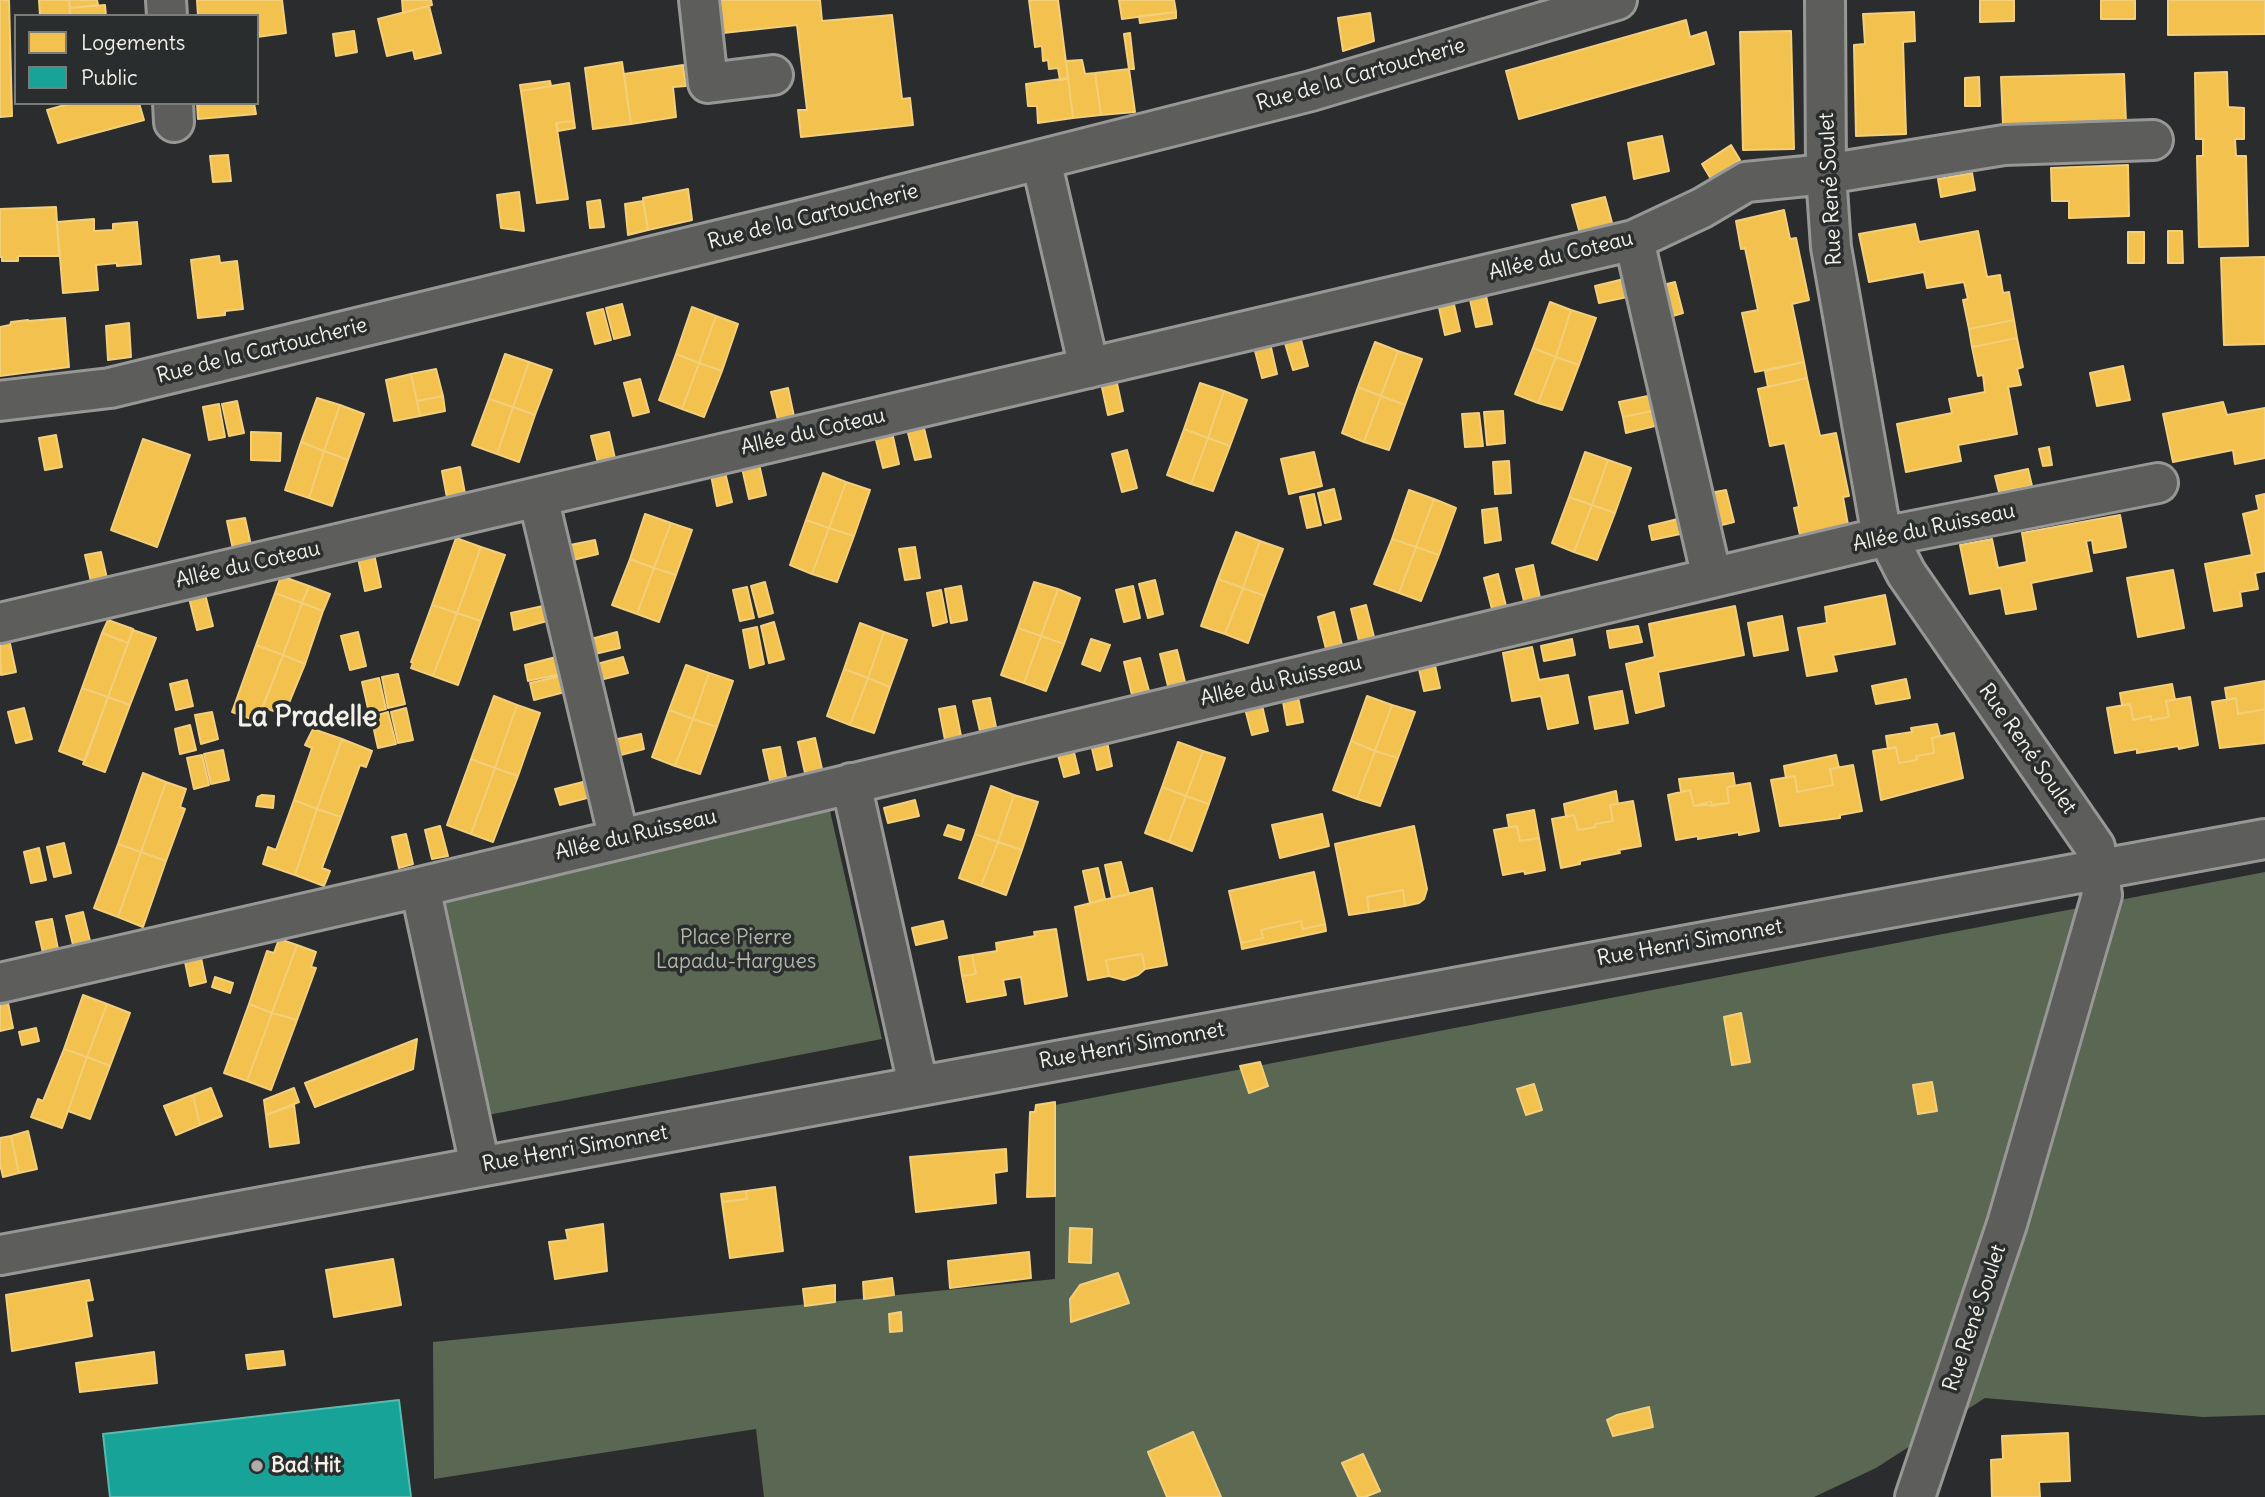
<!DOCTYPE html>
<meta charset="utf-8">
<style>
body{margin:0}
#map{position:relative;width:2265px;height:1497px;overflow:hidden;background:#2b2c2d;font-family:Delius,sans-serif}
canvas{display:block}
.legend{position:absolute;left:14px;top:14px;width:245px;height:91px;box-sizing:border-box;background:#2a2d2e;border:2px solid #7b7b78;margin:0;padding:9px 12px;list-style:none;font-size:21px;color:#f4f1e8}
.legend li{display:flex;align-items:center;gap:14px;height:35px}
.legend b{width:35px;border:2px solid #7b7b78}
</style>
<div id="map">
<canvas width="2265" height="1497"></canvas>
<ul class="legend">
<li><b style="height:19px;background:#f2c14e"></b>Logements</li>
<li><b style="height:19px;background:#17a398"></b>Public</li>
</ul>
</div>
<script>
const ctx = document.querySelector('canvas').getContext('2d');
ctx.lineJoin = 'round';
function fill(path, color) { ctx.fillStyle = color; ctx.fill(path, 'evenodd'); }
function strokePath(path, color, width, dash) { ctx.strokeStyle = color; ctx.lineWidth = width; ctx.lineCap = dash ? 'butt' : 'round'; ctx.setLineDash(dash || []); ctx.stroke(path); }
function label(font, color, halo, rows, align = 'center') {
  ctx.font = font + ' Delius,sans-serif'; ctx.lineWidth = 7; ctx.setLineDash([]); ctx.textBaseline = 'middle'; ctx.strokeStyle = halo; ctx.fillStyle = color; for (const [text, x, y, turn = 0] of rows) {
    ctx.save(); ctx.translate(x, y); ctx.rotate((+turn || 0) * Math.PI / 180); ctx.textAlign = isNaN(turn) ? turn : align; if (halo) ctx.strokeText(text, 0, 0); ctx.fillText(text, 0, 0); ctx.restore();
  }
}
fill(new Path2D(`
 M830,811L882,1039L488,1115L439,898Z
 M2265,872V1415L2203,1417L1985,1398L1876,1468L1814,1497H764L756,1429L434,1479L433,1342L1055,1279V1105Z`), '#5a6752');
const homes = new Path2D(`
 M0,0H9L12,116L0,117Z
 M39,0H69L70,16H40Z
 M69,0H97L98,5L70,8Z
 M197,0H282L286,33L257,37V16H198Z
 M402,0H431L432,5L403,13Z
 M720,0H820L822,21L892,15L902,99L910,98L913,125L801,137L798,110H807L797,25L723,33Z
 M1029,0H1058L1068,78L1060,80L1058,68L1049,69L1048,60L1043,61L1042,46L1035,47Z
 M1119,0H1174L1176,12L1122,19Z
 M1980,0H2014V21L1980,22Z
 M2101,0H2135V19H2101Z
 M2168,0H2265V34L2168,35Z
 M105,5L106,16H70V8Z
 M429,6L441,53L415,59L413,50L387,56L378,19Z
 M1176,12V18L1140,23L1139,16Z
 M1914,12L1915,41L1903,42L1906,134L1856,136L1854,45L1865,44L1863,14Z
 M1370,13L1374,41L1343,51L1338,18Z
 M1686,20L1690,37L1706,32L1714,64L1519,119L1506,71Z
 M354,31L357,52L336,56L333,34Z
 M1791,31L1794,149L1743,150L1740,32Z
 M1130,33L1134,69H1129L1124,34Z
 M1082,60L1085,74L1095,73L1101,115L1073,118L1066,61Z
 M622,62L631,124L593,129L585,68Z
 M683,65L686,86L673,87L676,117L631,124L624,74Z
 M1129,69L1135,112L1101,115L1095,73Z
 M2227,72L2228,107L2244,108V139H2235L2236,156H2246L2248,246L2199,247L2197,156H2203V139H2196L2195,73Z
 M2124,74L2126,123L2003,125L2001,77Z
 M1979,77L1980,106H1965V78Z
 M1068,78L1073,118L1038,123L1037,106H1028L1026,84Z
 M550,81L551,86L521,91L520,85Z
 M569,83L574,121L556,123L568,199L537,203L521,91Z
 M72,103H139L144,120L58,143L47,110Z
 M197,103H254L256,114L198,119Z
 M574,121L575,128L558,131L556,123Z
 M1662,136L1669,171L1634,179L1628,143Z
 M1731,145L1740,160L1711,179L1702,164Z
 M228,155L231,181L213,182L210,156Z
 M2128,165L2129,216L2069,218V201H2052L2051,168Z
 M1972,173L1975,190L1941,197L1938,179Z
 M688,189L692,220L648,230L643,198Z
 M519,192L524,231L501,228L497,195Z
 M1605,197L1614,230L1581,237L1572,205Z
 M600,200L604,227L590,228L587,202Z
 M643,201L648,230L628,235L625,204Z
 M56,207L59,256H18V261H2V257H0V209Z
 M1784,210L1790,239L1796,238L1809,300L1792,304L1804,362L1755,372L1742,313L1758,310L1745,248L1741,249L1736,221Z
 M94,219V231L113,230V224L137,222L141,264L117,266V263L96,265L98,290L63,293L57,222Z
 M1915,224L1919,242L1978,231L1987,277L2000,275L2003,293L2009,292L2014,320L1969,329L1963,300L1968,299L1964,282L1927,288L1924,272L1869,282L1859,234Z
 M2168,231H2182L2183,263H2168Z
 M2128,232H2144V263H2128Z
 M219,256L220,263L237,261L243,309L225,311V315L198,318L191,260Z
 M2265,257V344L2224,345L2221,258Z
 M1628,278L1632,296L1599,303L1595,286Z
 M1675,282L1683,313L1666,318L1659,286Z
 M1485,291L1492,324L1476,327L1469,295Z
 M1453,300L1460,331L1445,335L1438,303Z
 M1550,302L1571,310L1556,357L1533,348Z
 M622,304L630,335L614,339L606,308Z
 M692,307L716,316L699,363L676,354Z
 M603,309L611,340L595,344L587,313Z
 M1571,310L1596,318L1579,365L1556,357Z
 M716,316L738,324L722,371L699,363Z
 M65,318L69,367L0,376V327L10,325L11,322L28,320V321Z
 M2014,320L2017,338L1972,347L1969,329Z
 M129,323L131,357L108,360L106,326Z
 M1300,336L1308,366L1293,370L1284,340Z
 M2017,338L2023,367L2017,369L2021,385L2008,387L2017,434L1958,445L1961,461L1906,472L1897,424L1952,413L1949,399L1985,392L1983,375L1978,376L1972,347Z
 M1375,342L1398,351L1381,396L1358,387Z
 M1270,343L1277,374L1262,378L1254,347Z
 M1533,348L1556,357L1538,403L1515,394Z
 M1398,351L1422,359L1405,405L1381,396Z
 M505,354L529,362L513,407L489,399Z
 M676,354L699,363L682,409L659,400Z
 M1556,357L1579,365L1562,410L1538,403Z
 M529,362L552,370L535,415L513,407Z
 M1804,362L1807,378L1768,387L1765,371Z
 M699,363L722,371L704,417L682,409Z
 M2123,366L2130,400L2097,406L2090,373Z
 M436,369L443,396L417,401L411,374Z
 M411,374L420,416L394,421L386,380Z
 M1807,378L1820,436L1836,433L1849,496L1843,497L1848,525L1800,535L1794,508L1799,507L1785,443L1770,446L1758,389Z
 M640,379L649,412L633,416L624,383Z
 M1116,379L1123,411L1108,415L1101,383Z
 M1200,383L1224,391L1208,438L1184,429Z
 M1358,387L1381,396L1364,442L1342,433Z
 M788,388L795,421L779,424L771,392Z
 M1224,391L1247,400L1230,446L1208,438Z
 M443,396L445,411L420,416L417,401Z
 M1381,396L1405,405L1389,450L1364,442Z
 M1648,396L1652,411L1623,417L1619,402Z
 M317,398L340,405L324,451L301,442Z
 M489,399L513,407L497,454L472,445Z
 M237,401L244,433L229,436L222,404Z
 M2223,402L2227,415L2265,408V458L2235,464L2233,450L2173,462L2163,414Z
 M219,404L225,437L209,440L203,407Z
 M340,405L364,414L348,460L324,451Z
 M513,407L535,415L519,462L497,454Z
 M1503,411L1505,443L1487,445L1484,412Z
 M1652,411L1655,426L1626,433L1623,417Z
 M1479,413L1483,446L1465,447L1462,414Z
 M923,424L931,457L915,460L907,429Z
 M1184,429L1208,438L1191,484L1167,475Z
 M251,432L281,433L280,461L251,460Z
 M609,432L616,463L599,467L591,436Z
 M892,432L899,464L883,468L875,436Z
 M56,435L62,467L45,470L39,438Z
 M1208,438L1230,446L1213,491L1191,484Z
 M143,439L190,455L157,547L111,530Z
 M301,442L324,451L309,498L285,490Z
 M2049,447L2052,465L2043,466L2039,449Z
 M1127,450L1137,488L1122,492L1112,454Z
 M324,451L348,460L332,506L309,498Z
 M1314,452L1322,486L1289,494L1281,459Z
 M1585,452L1608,460L1592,505L1569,497Z
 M1608,460L1631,468L1615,513L1592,505Z
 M1509,461L1511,493L1495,494L1493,462Z
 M759,464L766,495L749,499L742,468Z
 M460,467L466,499L448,503L442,471Z
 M2028,469L2032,486L1999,492L1995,476Z
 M725,472L732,502L717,506L711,475Z
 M823,473L846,482L829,528L806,520Z
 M846,482L870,490L854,536L829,528Z
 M1334,489L1341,519L1325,523L1318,493Z
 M1409,490L1434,499L1416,547L1392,539Z
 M1726,490L1734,522L1718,526L1710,493Z
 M1314,494L1321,525L1307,528L1300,497Z
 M2265,494V571L2255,573L2258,589L2240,592L2242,606L2214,611L2205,564L2252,555L2243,514L2259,510L2256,496Z
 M1569,497L1592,505L1574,552L1552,543Z
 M1434,499L1456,508L1439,555L1416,547Z
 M1592,505L1615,513L1597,560L1574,552Z
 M1497,508L1501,540L1485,543L1482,510Z
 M645,514L671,523L654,568L630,559Z
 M2120,515L2126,547L2094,553L2092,540L2086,541L2092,571L2031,583L2036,609L2006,614L2001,588L1970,594L1960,545L1992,539L1998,568L2027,562L2022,533Z
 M245,518L252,550L234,554L227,521Z
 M1682,518L1685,533L1652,540L1649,526Z
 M806,520L829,528L812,574L790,565Z
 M671,523L692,530L676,575L654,568Z
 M829,528L854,536L837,582L812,574Z
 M1236,532L1260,541L1243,588L1218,579Z
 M456,538L481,547L457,613L432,605Z
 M1392,539L1416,547L1399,593L1374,584Z
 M595,540L598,554L573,560L570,545Z
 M1260,541L1283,549L1265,596L1243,588Z
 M481,547L505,555L481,621L457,613Z
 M915,547L920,578L905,580L899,549Z
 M1416,547L1439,555L1421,601L1399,593Z
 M101,552L108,583L92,586L85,555Z
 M374,554L381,587L365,591L358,558Z
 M630,559L654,568L637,614L612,605Z
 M1533,565L1540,598L1524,601L1516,569Z
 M654,568L676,575L659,622L637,614Z
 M2173,570L2184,628L2138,637L2127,578Z
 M1498,574L1506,606L1492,609L1484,578Z
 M281,576L309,586L302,603L275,593Z
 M1218,579L1243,588L1225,634L1201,626Z
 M1155,580L1163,614L1148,618L1139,584Z
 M765,582L773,613L759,617L751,586Z
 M1034,582L1058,589L1041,636L1018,628Z
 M309,586L330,594L323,611L302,603Z
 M961,586L967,620L951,623L945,589Z
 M1133,586L1140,618L1124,622L1116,590Z
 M747,587L754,618L740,621L733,590Z
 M1243,588L1265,596L1248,643L1225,634Z
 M1058,589L1080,598L1064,644L1041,636Z
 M941,590L947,622L933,626L927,593Z
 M275,593L302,603L283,655L256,645Z
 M205,594L213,626L197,630L189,598Z
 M1885,595L1895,644L1833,655L1837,671L1807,676L1798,628L1827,623L1825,607Z
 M302,603L323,611L305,664L283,655Z
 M432,605L457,613L433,676L411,668L413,663L411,662Z
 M1366,605L1374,637L1359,641L1351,609Z
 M543,606L547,621L514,630L511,613Z
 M1735,606L1744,655L1658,672L1664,706L1636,713L1626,664L1655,657L1649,624Z
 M1334,612L1342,645L1326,649L1318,617Z
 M457,613L481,621L458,685L433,676Z
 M1782,616L1788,650L1754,656L1748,623Z
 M108,620L133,629L128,643L102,633Z
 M774,622L784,659L769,663L761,626Z
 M860,623L884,632L868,678L844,669Z
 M1638,626L1642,642L1610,648L1607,631Z
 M757,627L764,664L750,668L743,630Z
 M1018,628L1041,636L1024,683L1001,675Z
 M133,630L156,638L130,705L108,697Z
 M358,632L366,666L350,670L341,636Z
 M617,632L620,648L595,654L591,639Z
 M884,632L907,640L890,687L868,678Z
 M102,633L128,643L108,697L82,688Z
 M1041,636L1064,644L1046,691L1024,683Z
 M9,639L16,672L1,675L0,641Z
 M1091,639L1110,645L1100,671L1082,664Z
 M1572,639L1575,655L1544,661L1541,646Z
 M256,645L283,655L257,721L232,712Z
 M1532,647L1539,680L1568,675L1578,723L1548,729L1541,696L1512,701L1503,653Z
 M1177,650L1185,682L1168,686L1160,654Z
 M283,655L305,664L284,715L263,707Z
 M556,657L560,674L528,681L525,665Z
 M623,657L628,673L600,680L597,664Z
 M1140,658L1149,691L1132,695L1124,662Z
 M1434,661L1440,688L1424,691L1418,665Z
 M686,665L709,673L693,719L669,710Z
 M844,669L868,678L850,725L827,716Z
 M709,673L733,681L717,727L693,719Z
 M398,674L405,704L388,708L382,677Z
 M560,676L565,692L534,700L530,683Z
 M379,678L386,709L369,713L362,682Z
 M868,678L890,687L874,733L850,725Z
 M1906,679L1910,698L1876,704L1872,686Z
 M187,680L193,706L176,710L170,684Z
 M2265,681V709L2238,714L2236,698L2227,700L2225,688Z
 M2172,684L2175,700L2166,701L2169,717L2151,720V716L2133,720L2130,704L2122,705L2120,693Z
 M82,688L108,697L85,761L59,751Z
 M1622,691L1628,723L1595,729L1589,697Z
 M1297,692L1303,722L1287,725L1282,696Z
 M494,696L517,705L495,768L471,759Z
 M1367,696L1392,705L1375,751L1351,741Z
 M108,697L130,705L105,772L83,764Z
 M2190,697L2198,745L2179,749L2178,746L2137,753V749L2115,753L2107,708L2130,704L2133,720L2151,716V720L2169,717L2166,701Z
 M990,698L996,727L980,731L973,701Z
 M2236,698L2238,714L2265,709V743L2220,748L2212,702Z
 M1261,701L1268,731L1252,735L1244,705Z
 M517,705L540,713L518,776L495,768Z
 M1392,705L1415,712L1398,758L1375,751Z
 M955,706L961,736L945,740L939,709Z
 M24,708L32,739L16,743L8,712Z
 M406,708L413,740L398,743L391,712Z
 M669,710L693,719L675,766L652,757Z
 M212,712L218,739L201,744L195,715Z
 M388,712L396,744L378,748L371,717Z
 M693,719L717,727L700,774L675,766Z
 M1937,724L1940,736L1932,738L1934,753L1916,756L1917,760L1899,763L1896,747L1888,749L1886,736L1912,732L1911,728Z
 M190,725L196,750L180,754L175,729Z
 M313,729L342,739L317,809L294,800L312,748L305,745Z
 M1954,733L1963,778L1881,800L1873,751L1896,747L1899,763L1917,760L1916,756L1934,753L1932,738Z
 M641,734L644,749L617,756L613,740Z
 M1106,737L1112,766L1097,770L1090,740Z
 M815,738L822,769L805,773L798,742Z
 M342,739L372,751L366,767L360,765L341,817L317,809Z
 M1351,741L1375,751L1357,799L1333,790Z
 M1178,742L1203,751L1186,796L1162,787Z
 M1072,744L1079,773L1064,777L1056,748Z
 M780,747L786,777L770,781L763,750Z
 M223,750L229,780L211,784L204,754Z
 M1203,751L1225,758L1209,804L1186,796Z
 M1375,751L1398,758L1380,806L1357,799Z
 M202,755L209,785L194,789L187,758Z
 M1836,755L1839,768L1830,769L1833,785L1797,792L1795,776L1786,778L1784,766Z
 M471,759L495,768L471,834L447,825Z
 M1853,765L1862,811L1840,815V818L1780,826L1771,780L1795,776L1797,792L1833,785L1830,769Z
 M495,768L518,776L493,842L471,834Z
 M143,773L166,782L141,852L118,844Z
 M1733,773L1735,786L1727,787L1729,803L1694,806L1690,790L1681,792L1679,779Z
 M587,781L591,797L560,805L555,789Z
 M166,782L186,789L180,807L185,809L166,861L141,852Z
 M1750,783L1759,831L1739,835V832L1698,839V836L1676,840L1668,795L1690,790L1694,806L1711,802V806L1729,803L1727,787Z
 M991,786L1014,795L998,842L975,834Z
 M1162,787L1186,796L1169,842L1145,833Z
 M1616,791L1618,804L1610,805L1613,821L1595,824L1596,827L1578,830L1574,815L1566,816L1564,804Z
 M262,795L274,796L273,808L256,806L258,797Z
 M1014,795L1038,802L1022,850L998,842Z
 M1186,796L1209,804L1192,851L1169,842Z
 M294,800L317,809L295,875L263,864L268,847L276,850Z
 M915,800L919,816L888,823L884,808Z
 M1633,801L1641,846L1619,850L1620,853L1580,861V864L1561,868L1552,819L1574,815L1578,830L1596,827L1595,824L1613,821L1610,805Z
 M317,809L341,817L322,868L330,871L324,886L295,875Z
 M1534,810L1539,838L1520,841L1517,826L1509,827L1507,815Z
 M1322,814L1329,846L1280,858L1272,825Z
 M948,825L964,830L961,840L944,835Z
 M440,826L448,856L432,859L425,830Z
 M1414,826L1427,889L1424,899L1419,903L1405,906L1403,890L1367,897L1369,912L1349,915L1335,844Z
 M1517,826L1520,841L1539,838L1545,870L1525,874L1524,871L1503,875L1494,830Z
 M406,834L413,864L399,868L392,837Z
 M975,834L998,842L981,886L959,878Z
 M998,842L1022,850L1006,895L981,886Z
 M64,843L71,873L54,877L47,847Z
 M118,844L141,852L118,917L94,908Z
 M39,848L46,880L31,883L24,852Z
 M141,852L166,861L143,927L118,917Z
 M1121,862L1129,894L1112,898L1105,865Z
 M1098,868L1105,899L1090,903L1083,871Z
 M1314,872L1325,924L1303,929L1301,921L1261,930L1263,938L1241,943L1229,891Z
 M1152,888L1167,965L1145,969L1142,954L1106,960L1109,976L1088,980L1075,907Z
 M1403,890L1405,906L1369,912L1367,897Z
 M83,912L90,941L73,945L66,916Z
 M52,919L58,949L43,953L36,922Z
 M943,921L947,938L916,945L912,928Z
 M1301,921L1303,929L1325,924L1326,931L1242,949L1241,943L1263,938L1261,930Z
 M1056,929L1067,996L1025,1004L1021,977L1003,980L1006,995L967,1002L962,976L976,974L972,955L997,951L996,943L1035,936L1034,932Z
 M279,939L297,945L272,1013L249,1004L267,951L274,953Z
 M297,945L316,952L311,967L316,968L297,1020L272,1013Z
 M200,953L206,982L190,986L184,957Z
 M1142,954L1145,969L1138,975L1124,980L1109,976L1106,960Z
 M972,955L976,974L962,976L959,957Z
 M215,977L233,983L230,993L212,987Z
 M83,995L107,1004L87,1057L64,1049Z
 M7,998L13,1028L0,1031V1000Z
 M107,1004L130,1013L110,1066L87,1057Z
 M249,1004L272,1013L247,1081L224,1073Z
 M272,1013L297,1020L271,1090L247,1081Z
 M1741,1013L1750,1062L1732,1065L1724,1017Z
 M36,1028L39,1041L22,1045L19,1032Z
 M417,1039L413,1069L315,1107L305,1083Z
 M64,1049L87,1057L62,1128L31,1117L38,1099L43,1101Z
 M87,1057L110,1066L90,1119L68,1111Z
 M1260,1062L1268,1086L1249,1093L1240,1066Z
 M1932,1082L1937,1111L1918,1114L1913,1085Z
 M1534,1084L1542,1110L1526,1115L1517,1089Z
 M211,1088L222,1116L200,1125L193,1095Z
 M294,1088L299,1102L266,1115L264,1100Z
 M193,1095L200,1125L176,1135L164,1106Z
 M1055,1102V1196L1027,1197L1030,1112H1035L1036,1105Z
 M294,1105L299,1143L270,1147L266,1115Z
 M28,1131L37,1169L19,1173L11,1136Z
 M11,1136L19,1173L3,1177L0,1164V1138Z
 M1006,1149L1007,1171L994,1173L996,1203L916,1212L910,1157Z
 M775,1187L783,1251L730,1258L722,1202L747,1199L746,1191Z
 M746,1191L747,1199L722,1202L721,1194Z
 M603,1224L607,1271L555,1279L549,1242L568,1240L566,1230Z
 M1070,1228L1092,1229L1091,1263L1069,1262Z
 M1029,1252L1031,1278L950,1288L948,1261Z
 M393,1259L401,1305L334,1317L326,1270Z
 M1118,1273L1129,1303L1071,1322L1070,1299L1080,1285Z
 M892,1278L894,1295L864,1299L863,1282Z
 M89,1280L93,1300L86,1301L92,1336L12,1351L6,1295Z
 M835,1285V1302L805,1306L803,1289Z
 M901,1312L902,1331L890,1332L889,1314Z
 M283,1351L285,1365L248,1369L246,1355Z
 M154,1352L157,1383L80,1392L76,1363Z
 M1649,1407L1653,1427L1613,1436L1607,1420L1617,1415Z
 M1193,1432L1221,1497H1167L1148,1452Z
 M2068,1433L2070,1481L2039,1482L2040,1497H1992L1991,1460L2003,1459L2002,1436Z
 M1363,1454L1380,1491L1365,1497H1358L1342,1463Z`);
fill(homes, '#f2c14e');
strokePath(homes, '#f3cf7c', 2);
const public = new Path2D(`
 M399,1400L411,1497H110L103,1434Z`);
fill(public, '#17a398');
strokePath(public, '#59bab0', 2);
const minor = new Path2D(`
 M166,0L167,16
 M699,0L708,83L773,75
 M1825,0L1826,174L1831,247L1879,520L1906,573L2095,847L2102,895L2007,1224L1915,1497
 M173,103L174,122
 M1041,160L1089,368
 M1634,240L1712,578
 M0,401L110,388L810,218L1311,91L1617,0
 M538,497L619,839
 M0,623L1634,240L1702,208L1746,182L1826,174L2004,145L2153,140
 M851,783L918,1085
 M420,887L480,1166
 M0,983L420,887L1887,536L2158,483
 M0,1255L2265,839`);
strokePath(minor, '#979796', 44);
strokePath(minor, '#5d5d5c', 38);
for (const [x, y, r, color] of [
 [257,1466,7,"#aeaca7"]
]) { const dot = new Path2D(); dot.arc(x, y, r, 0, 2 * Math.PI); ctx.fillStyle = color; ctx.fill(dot); strokePath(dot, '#2a2d2e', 2.5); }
label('21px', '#f4f1e8', '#2a2d2e', [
 ["Rue de la Cartoucherie",1361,75,-16],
 ["Rue René Soulet",1831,189,-93],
 ["Rue de la Cartoucherie",813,217,-14],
 ["Allée du Coteau",1561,256,-14],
 ["Rue de la Cartoucherie",262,351,-14],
 ["Allée du Coteau",813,432,-13],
 ["Allée du Ruisseau",1934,528,-12],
 ["Allée du Coteau",248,565,-13],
 ["Allée du Ruisseau",1281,681,-13],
 ["Rue René Soulet",2027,749,55],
 ["Allée du Ruisseau",636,835,-13],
 ["Rue Henri Simonnet",1690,943,-10],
 ["Rue Henri Simonnet",1132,1046,-10],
 ["Rue Henri Simonnet",575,1149,-10],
 ["Rue René Soulet",1975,1318,-71]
]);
label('21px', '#b2b7a7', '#2a2d2e', [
 ["Place Pierre",736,938],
 ["Lapadu-Hargues",736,962]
]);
label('bold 21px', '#f4f1e8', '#2a2d2e', [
 ["Bad Hit",271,1466]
], 'left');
label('bold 28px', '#f4f1e8', '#2a2d2e', [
 ["La Pradelle",307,718]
]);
</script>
